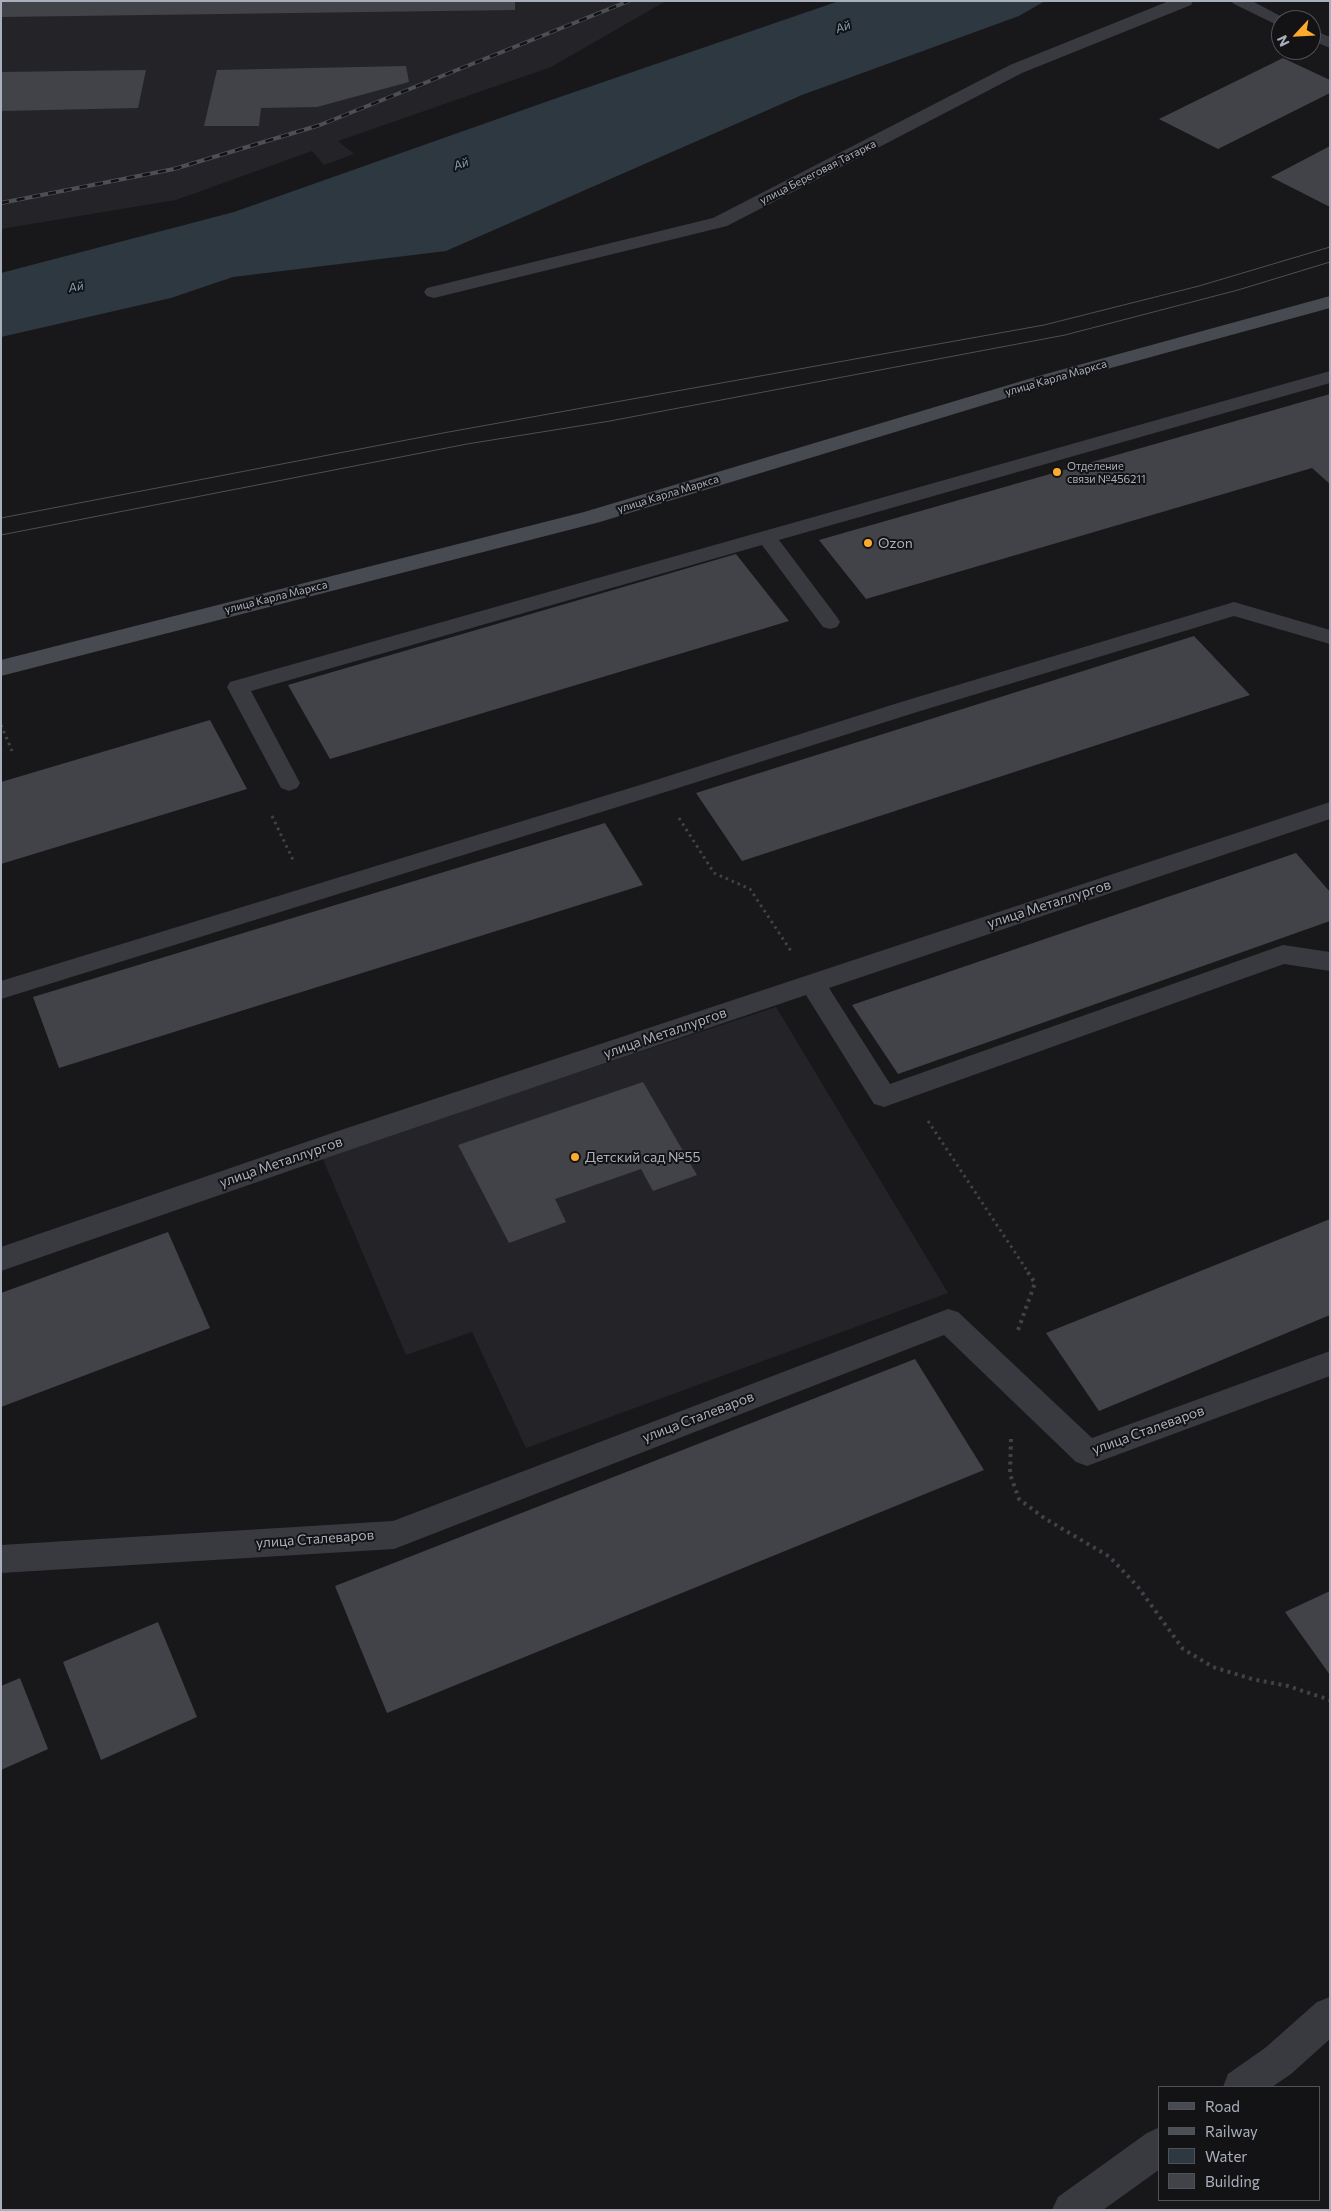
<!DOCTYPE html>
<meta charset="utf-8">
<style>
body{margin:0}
#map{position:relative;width:1331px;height:2211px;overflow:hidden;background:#18181b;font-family:Commissioner,sans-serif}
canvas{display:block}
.frame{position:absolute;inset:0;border:2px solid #aab0bb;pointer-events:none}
.legend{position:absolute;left:1158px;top:2086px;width:162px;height:115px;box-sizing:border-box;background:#131316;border:1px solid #4f5258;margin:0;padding:6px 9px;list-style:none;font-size:15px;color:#aab0bb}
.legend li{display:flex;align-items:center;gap:10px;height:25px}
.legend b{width:25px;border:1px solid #4f5258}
.north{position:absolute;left:1271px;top:10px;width:50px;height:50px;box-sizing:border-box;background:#131316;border:1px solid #4f5258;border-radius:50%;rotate:245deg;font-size:14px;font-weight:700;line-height:20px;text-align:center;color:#aab0bb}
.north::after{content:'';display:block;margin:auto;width:18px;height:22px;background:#fdab2d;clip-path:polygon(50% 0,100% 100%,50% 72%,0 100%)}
</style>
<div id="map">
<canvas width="1331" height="2211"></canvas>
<div class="frame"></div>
<ul class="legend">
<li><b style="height:6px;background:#474a50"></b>Road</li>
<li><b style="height:6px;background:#4c4f55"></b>Railway</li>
<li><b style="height:14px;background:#2d3840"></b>Water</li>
<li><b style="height:14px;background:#424348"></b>Building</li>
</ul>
<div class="north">N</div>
</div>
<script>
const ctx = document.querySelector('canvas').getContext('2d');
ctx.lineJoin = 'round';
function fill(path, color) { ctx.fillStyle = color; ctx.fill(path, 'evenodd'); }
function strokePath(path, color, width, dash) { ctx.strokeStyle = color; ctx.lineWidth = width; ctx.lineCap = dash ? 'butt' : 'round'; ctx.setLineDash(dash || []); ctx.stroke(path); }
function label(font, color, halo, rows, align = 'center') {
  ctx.font = font + ' Commissioner,sans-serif'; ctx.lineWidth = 4; ctx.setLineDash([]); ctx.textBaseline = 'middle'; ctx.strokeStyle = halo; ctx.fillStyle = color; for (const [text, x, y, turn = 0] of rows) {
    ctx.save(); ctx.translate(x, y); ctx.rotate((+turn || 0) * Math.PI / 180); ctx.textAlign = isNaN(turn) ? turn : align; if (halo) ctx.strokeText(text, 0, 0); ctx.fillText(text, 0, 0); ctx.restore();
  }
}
fill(new Path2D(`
 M1,1H666L551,67L338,141L354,154L324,165L312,151L176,200L1,229Z
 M776,1007L948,1293L526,1448L472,1332L406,1355L322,1157Z`), '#242428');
fill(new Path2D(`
 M839,1H1045L1019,16L802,95L446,251L233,277L171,298L1,337V273L234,212L554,99Z`), '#2d3840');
fill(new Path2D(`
 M1,1H515V10L1,17Z
 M1283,58L1330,80V93L1218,149L1159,119Z
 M406,66L409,82L317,107L261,108L259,126H204L217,70Z
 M146,70L138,108L1,111V72Z
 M1330,146V207L1271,177Z
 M1330,394V484L1312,468L866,599L819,540Z
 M736,554L789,621L330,759L288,685Z
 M1194,636L1250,695L742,861L696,793Z
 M210,720L247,789L1,864V782Z
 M605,823L643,885L59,1068L33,997Z
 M1296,853L1330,892V921L898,1074L852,1005Z
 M643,1082L697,1175L653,1191L641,1169L555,1199L566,1222L509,1243L458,1145Z
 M1330,1219V1315L1099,1411L1046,1333Z
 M168,1232L210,1328L1,1407V1293Z
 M915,1359L984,1470L387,1713L335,1586Z
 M1330,1591V1675L1285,1612Z
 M158,1622L197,1717L101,1760L63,1662Z
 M20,1678L48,1749L1,1770V1686Z`), '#424348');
strokePath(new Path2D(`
 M1,725L12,751
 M272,816L294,862
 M679,818L714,873L750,889L791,951
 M928,1121L1028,1272`), '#3f4247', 3, [2.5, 4]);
strokePath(new Path2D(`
 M1018,1330L1035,1283L1027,1271
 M1011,1439L1010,1474L1019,1499L1044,1518L1110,1557L1138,1587L1183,1649L1213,1667L1252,1679L1288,1686L1330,1700`), '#3f4247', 4, [3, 4.5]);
fill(new Path2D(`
 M1231,1H1252L1288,20H1281V26L1275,24L1234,4Z
 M1311,29L1330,37V48L1311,40Z
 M1330,371V383L779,540L837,617L840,622L837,627L830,629L823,627L762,545L251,691L300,783L297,788L289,791L281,788L227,687L230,682Z
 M1234,602L1330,630V644L1234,616L917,712L656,795L1,999V981L640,785L901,702Z`), '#393a40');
fill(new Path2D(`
 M1169,1H1193L1191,5L1022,73L727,226L434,298L427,296L424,292L427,288L713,218L1010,65Z
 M1330,802V819L829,988L890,1084L1283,945L1330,952V971L1284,964L884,1107L874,1104L806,995L355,1148L1,1271V1247L335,1132Z
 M948,1309L958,1312L1092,1438L1330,1351V1376L1087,1466L1076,1462L944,1335L394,1549L1,1573V1545L393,1521Z
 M1330,1997V2039L1291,2074L1272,2087H1223L1228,2074L1265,2048L1317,2002Z
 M1160,2127V2169L1103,2210H1052L1058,2197L1147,2133Z`), '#393a40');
fill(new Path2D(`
 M1330,296V308L1056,383L600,522L1,676V660L584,512L1042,375Z`), '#474a50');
strokePath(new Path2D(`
 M1,518L443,433L1044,325L1199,286L1330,247
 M1,535L467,444L610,421L1065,335L1238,290L1330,262`), '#4c4f55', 1);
const rail = new Path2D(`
 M1,203L174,169L320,125L629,1`);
strokePath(rail, '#4c4f55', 4);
strokePath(rail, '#131316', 2.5, [8]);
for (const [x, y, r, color] of [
 [1057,472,5,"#fdab2d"],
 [868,543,5,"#fdab2d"],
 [575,1157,5,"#fdab2d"]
]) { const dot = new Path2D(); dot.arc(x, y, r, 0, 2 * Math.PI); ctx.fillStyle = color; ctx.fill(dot); strokePath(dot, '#131316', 2); }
label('11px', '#aab0bb', '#131316', [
 ["улица Береговая Татарка",818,172,-27],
 ["улица Карла Маркса",1056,378,-16],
 ["улица Карла Маркса",668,494,-17],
 ["улица Карла Маркса",276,597,-14]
]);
label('11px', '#aab0bb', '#131316', [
 ["Отделение",1067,466],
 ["связи №456211",1067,479]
], 'left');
label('italic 12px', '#7fa1b8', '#131316', [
 ["Ай",843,27,-20],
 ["Ай",461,164,-20],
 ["Ай",76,287,-11]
]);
label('14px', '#aab0bb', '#131316', [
 ["Ozon",878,543],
 ["Детский сад №55",585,1157]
], 'left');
label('14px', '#aab0bb', '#131316', [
 ["улица Металлургов",1049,904,-18],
 ["улица Металлургов",665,1033,-19],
 ["улица Металлургов",281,1162,-19],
 ["улица Сталеваров",698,1417,-21],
 ["улица Сталеваров",1148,1430,-20],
 ["улица Сталеваров",315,1539,-4]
]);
</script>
